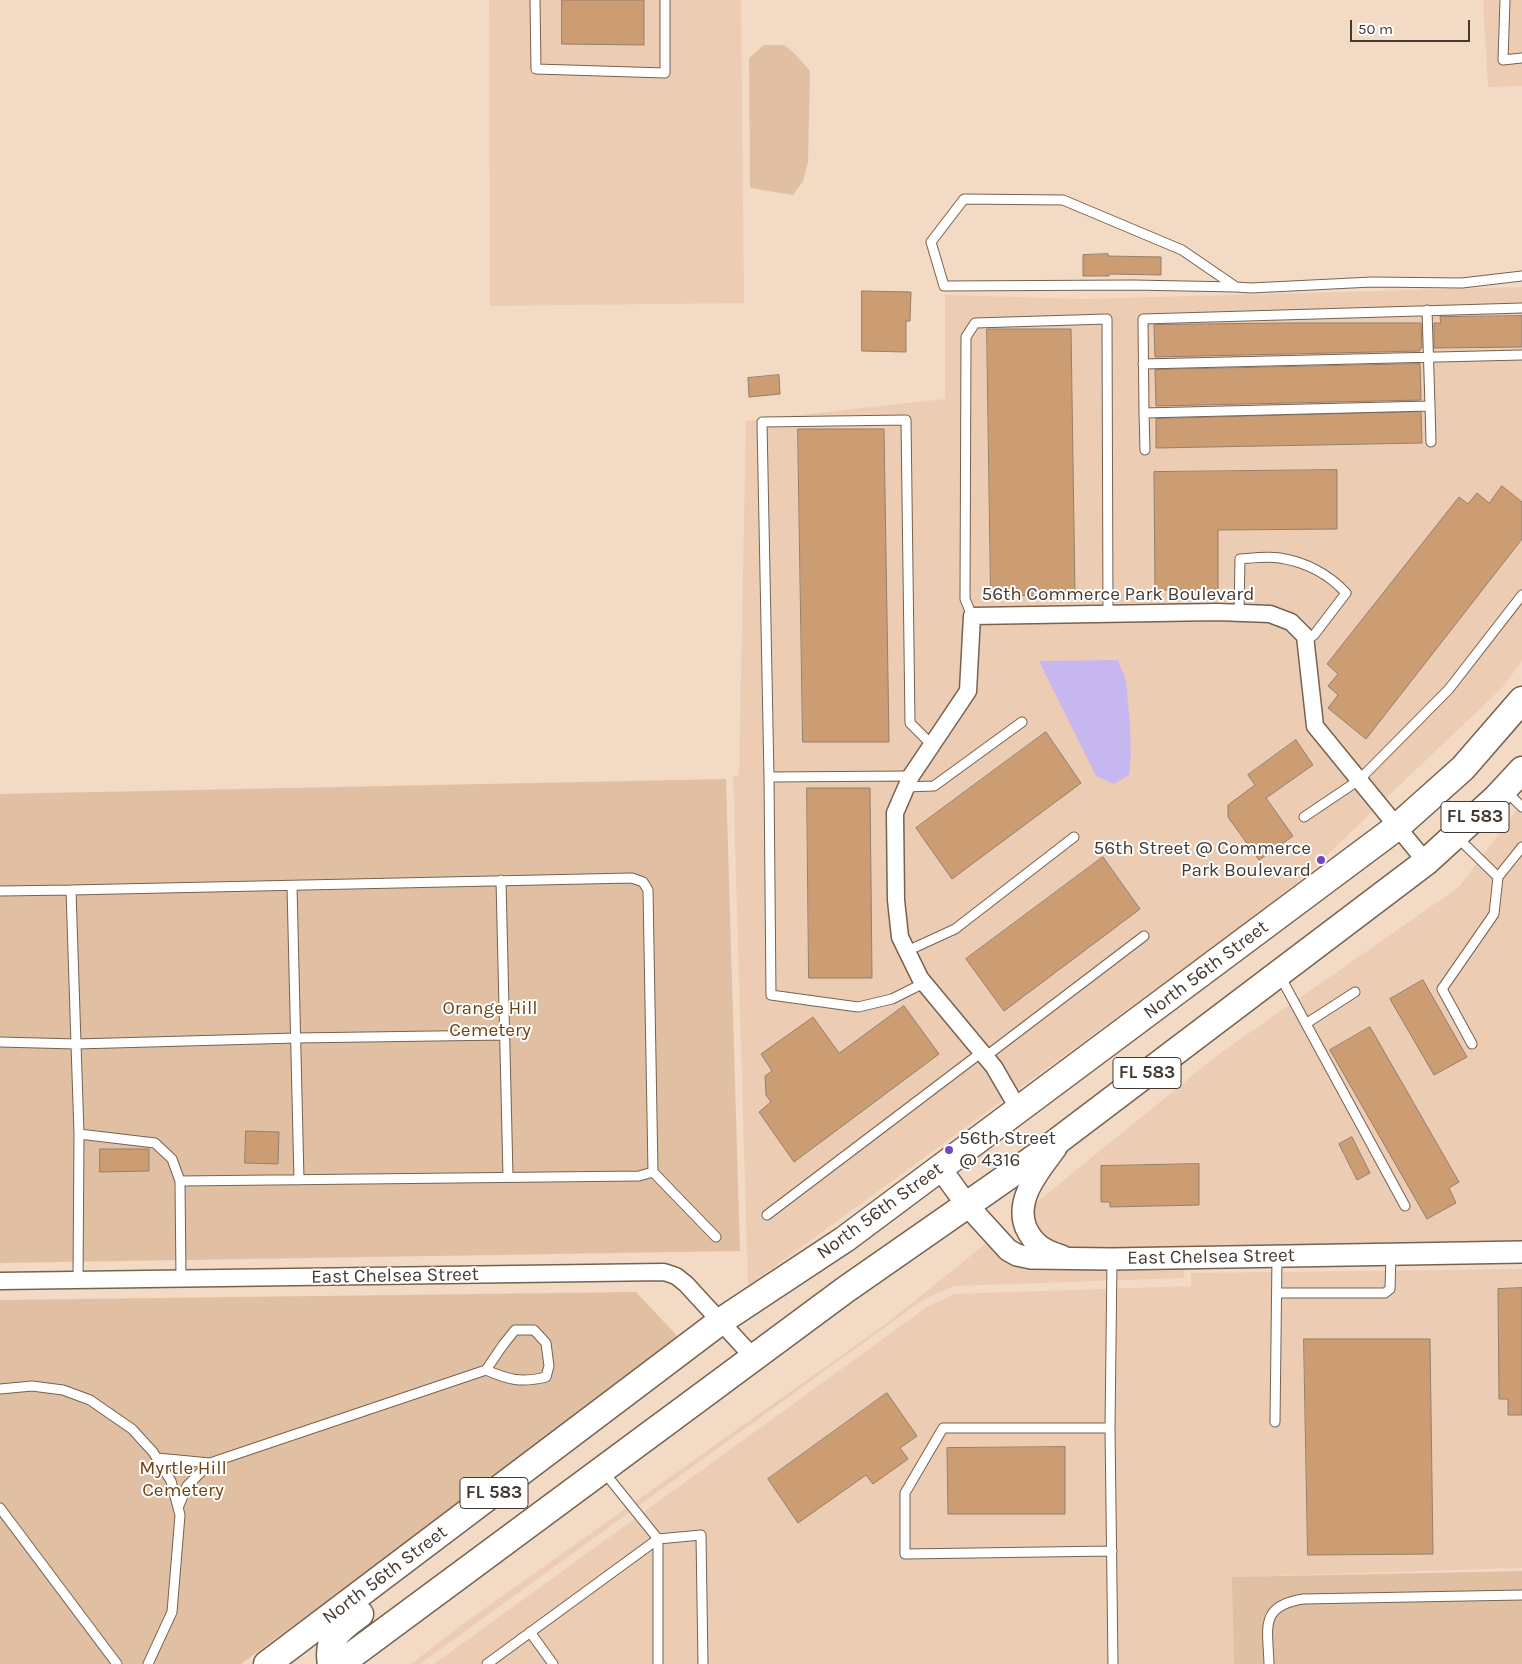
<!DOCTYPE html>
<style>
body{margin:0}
#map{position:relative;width:1522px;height:1664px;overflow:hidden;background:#f3dac5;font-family:Karla,sans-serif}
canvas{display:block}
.scale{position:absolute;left:1350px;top:20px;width:120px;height:22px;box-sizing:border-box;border:2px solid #433931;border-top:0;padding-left:6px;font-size:15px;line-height:18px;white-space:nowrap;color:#433931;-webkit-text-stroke:4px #fff;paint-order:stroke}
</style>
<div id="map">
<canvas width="1522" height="1664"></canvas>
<div class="scale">50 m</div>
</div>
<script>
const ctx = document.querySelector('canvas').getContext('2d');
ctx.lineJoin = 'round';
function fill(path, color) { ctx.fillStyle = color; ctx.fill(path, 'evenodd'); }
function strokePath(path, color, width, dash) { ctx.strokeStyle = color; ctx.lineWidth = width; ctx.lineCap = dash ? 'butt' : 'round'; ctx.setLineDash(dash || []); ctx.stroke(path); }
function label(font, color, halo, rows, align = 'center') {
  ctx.font = font + ' Karla,sans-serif'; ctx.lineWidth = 4; ctx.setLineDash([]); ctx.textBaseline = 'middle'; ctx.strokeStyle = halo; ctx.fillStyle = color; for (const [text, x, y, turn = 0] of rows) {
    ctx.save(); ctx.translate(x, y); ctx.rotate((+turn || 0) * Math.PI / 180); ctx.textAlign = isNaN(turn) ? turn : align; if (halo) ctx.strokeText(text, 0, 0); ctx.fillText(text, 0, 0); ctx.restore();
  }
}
fill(new Path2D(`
 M489,0H741L744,303L490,306Z
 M1483,0H1522V86L1488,87Z
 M1522,287V661L1502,688L1385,799L1323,722L1313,635L1310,629L1294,613L1270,605L1217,602L972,606L964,615L960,688L904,771L887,809L888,900L893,942L912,982L987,1073L1003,1100L748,1286L733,776L739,775L746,421L945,399V295L1084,299Z
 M1217,621L1269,623L1287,630L1297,640L1306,727L1309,732L1373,811L1305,876L1243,925L1017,1090L1000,1061L926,972L908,934L904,899L903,815L918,781L975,697L977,692L980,625ZM1118,660L1126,680L1131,755Z
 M1522,803V1242L1075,1250L1048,1241L1036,1229L1032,1206L1219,1054L1459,887Z
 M988,1242L1079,1270L1080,1268L1186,1267L1184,1271V1278L955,1286L924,1299L420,1664H411L463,1624L887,1323Z
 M1522,1269V1568L1235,1577L1236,1664H434L927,1307L955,1294L1191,1286V1273Z`), '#eccdb3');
fill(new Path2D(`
 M764,45H784L794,53L810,71L808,162L803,181L793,195L751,188L750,186L749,58Z
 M726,779L740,1251L0,1263V794Z
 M636,1292L681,1340L241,1664H0V1300Z
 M1522,1571V1664H1234L1232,1577Z`), '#e1bfa2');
fill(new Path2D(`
 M1118,660L1126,680L1130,726L1131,755L1129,775L1114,784L1096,776L1039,661Z`), '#c7b7f0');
const building = new Path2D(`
 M562,0H644V45L562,44Z
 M1108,254V256L1161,257V275L1109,274V276H1083V255Z
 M862,291L911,292L910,321H906V352L862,351Z
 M1522,316V347L1434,348V323H1441L1440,317Z
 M1286,323H1421L1422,348H1420V351L1155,357L1154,325Z
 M987,329H1071L1075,595L991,596Z
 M1420,364L1421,400L1156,406L1155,370Z
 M779,375L780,394L749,397L748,378Z
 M1421,412L1422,443L1156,448V419Z
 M798,429H884L889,742H803Z
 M1337,470V529L1218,530V590H1155L1154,472Z
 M1502,486L1522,502V539L1366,739L1328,708L1338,695L1328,686L1338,674L1327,664L1459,497L1468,504L1477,493L1489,503Z
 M1046,732L1081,783L952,879L916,828Z
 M1296,740L1313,765L1266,798L1293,836L1259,860L1228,817V805L1255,785L1248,775Z
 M807,788H870L872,978H809Z
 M1103,857L1140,909L1004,1011L966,959Z
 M1423,980L1467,1057L1434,1075L1390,999Z
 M904,1006L939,1054L794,1162L759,1112L771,1102L766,1095L765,1076L772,1071L761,1054L813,1017L839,1053Z
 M1370,1027L1459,1182L1449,1188L1456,1203L1427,1219L1330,1050Z
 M246,1131L279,1132L278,1164L245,1163Z
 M1352,1137L1370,1173L1357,1180L1339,1144Z
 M100,1149H149V1171L100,1172Z
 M1199,1164V1205L1110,1207V1202H1101V1166Z
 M1522,1288V1415H1508V1399H1499L1498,1289Z
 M1304,1339H1430L1433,1554L1308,1555Z
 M887,1393L917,1436L900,1448L908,1459L873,1484L866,1475L798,1523L768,1479Z
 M1065,1447V1514H948L947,1448Z`);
fill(building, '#cc9c73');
strokePath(building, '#957f6c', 1);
const service = new Path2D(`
 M535,0L536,69L665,73V0
 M1505,0L1503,60L1522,58
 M1236,287L1182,250L1063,200L964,199L931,242L944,286L1133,285L1236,287L1251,288L1372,282L1462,283L1522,276
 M1427,310L1430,406L1144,413L1143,319L1522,308
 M1143,364L1522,355
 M1430,406L1431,442
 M1144,413L1145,450
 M1239,613L1240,559C1253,558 1268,556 1280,558C1305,562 1329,574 1346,593L1314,635L1305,641
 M972,616L965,599L966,337L975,323L1107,319L1108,614
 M769,777L911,776
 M905,787L934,786L1022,722
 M1506,791L1522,807
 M1304,817L1359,780L1449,689L1522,595
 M1457,837L1498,877
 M501,880L508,1177
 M292,886L299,1180
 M71,890L632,878L643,882L648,890L653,1172L716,1237
 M0,891L71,890L76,1044L296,1038L505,1035
 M907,951L955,929L1074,837
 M1280,976L1405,1206
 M924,983L892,999L858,1007L771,995L769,777L762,422L906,420L910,723L932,745
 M1307,1023L1355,992
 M0,1042L76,1044L79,1134
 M1472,1044L1442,989L1494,914L1498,877L1522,847
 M985,1057L1144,936
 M180,1181L639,1176L653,1172
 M767,1215L982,1052
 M1112,1259L1110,1428L1113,1664
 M78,1280L79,1134L155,1143L172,1159L180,1181L181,1279
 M1277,1293H1385L1390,1289L1391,1254
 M0,1389L32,1386L63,1390L90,1400L132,1429L153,1452L171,1481L180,1515L172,1612L148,1664
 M1275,1422L1277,1257
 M1110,1428H943L905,1493V1554L1112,1551
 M157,1458L210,1463
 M0,1508L117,1664
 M178,1508L187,1486L210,1463L486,1370L503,1345L515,1330H534L546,1343L549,1366L546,1377C521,1383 509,1380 486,1370
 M530,1632L553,1664
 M487,1664L658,1539L604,1472
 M658,1664V1539L701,1535L703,1664
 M1269,1664C1268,1628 1259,1606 1303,1599L1522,1595`);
const minor = new Path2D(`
 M1019,1110L994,1067L920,978L900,937L896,900L895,813L911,776L968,691L972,616L1217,612L1270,614L1291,622L1305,636L1315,726L1426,862
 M0,1281L664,1272L676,1276L686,1284L754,1358`);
const tertiary = new Path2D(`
 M1056,1148C1040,1170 1014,1199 1026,1228C1034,1245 1045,1251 1062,1256
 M940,1168L967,1205L1008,1250L1017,1255L1031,1258L1112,1259L1522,1252`);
const primary = new Path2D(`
 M267,1664L721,1321L845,1239L1397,827L1463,768L1522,700
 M331,1664C326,1637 341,1628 360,1614
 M340,1664L845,1290L1043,1152L1426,862L1496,798L1522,770`);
strokePath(service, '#776250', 11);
strokePath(minor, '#776250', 19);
strokePath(tertiary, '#776250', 24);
strokePath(primary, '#776250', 29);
strokePath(service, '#fff', 9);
strokePath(minor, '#fff', 16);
strokePath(tertiary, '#fff', 21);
strokePath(primary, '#fff', 26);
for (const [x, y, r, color] of [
 [1321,860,5,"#7547bf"],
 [949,1150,5,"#7547bf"]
]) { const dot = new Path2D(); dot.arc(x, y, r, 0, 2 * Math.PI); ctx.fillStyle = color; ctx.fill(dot); strokePath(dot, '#fff', 2); }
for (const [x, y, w] of [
 [1475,817,68],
 [1147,1073,68],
 [494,1493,68]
]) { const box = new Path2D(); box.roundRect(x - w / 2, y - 15.5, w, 31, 4); ctx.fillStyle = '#fff'; ctx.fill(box); strokePath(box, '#433931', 1); }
label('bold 18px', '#433931', null, [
 ["FL 583",1475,817],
 ["FL 583",1147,1073],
 ["FL 583",494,1493]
]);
label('19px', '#433931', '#fff', [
 ["56th Commerce Park Boulevard",1118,595],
 ["North 56th Street",1206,970,-37],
 ["North 56th Street",880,1211,-36],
 ["East Chelsea Street",1211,1257,-1],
 ["East Chelsea Street",395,1276,-1],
 ["North 56th Street",385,1575,-37]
]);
label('19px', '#433931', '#fff', [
 ["56th Street @ Commerce",1311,849],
 ["Park Boulevard",1311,871],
 ["56th Street",959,1139,"left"],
 ["@ 4316",959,1161,"left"]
], 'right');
label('19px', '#704210', '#fff', [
 ["Orange Hill",490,1009],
 ["Cemetery",490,1031],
 ["Myrtle Hill",183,1469],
 ["Cemetery",183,1491]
]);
</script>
